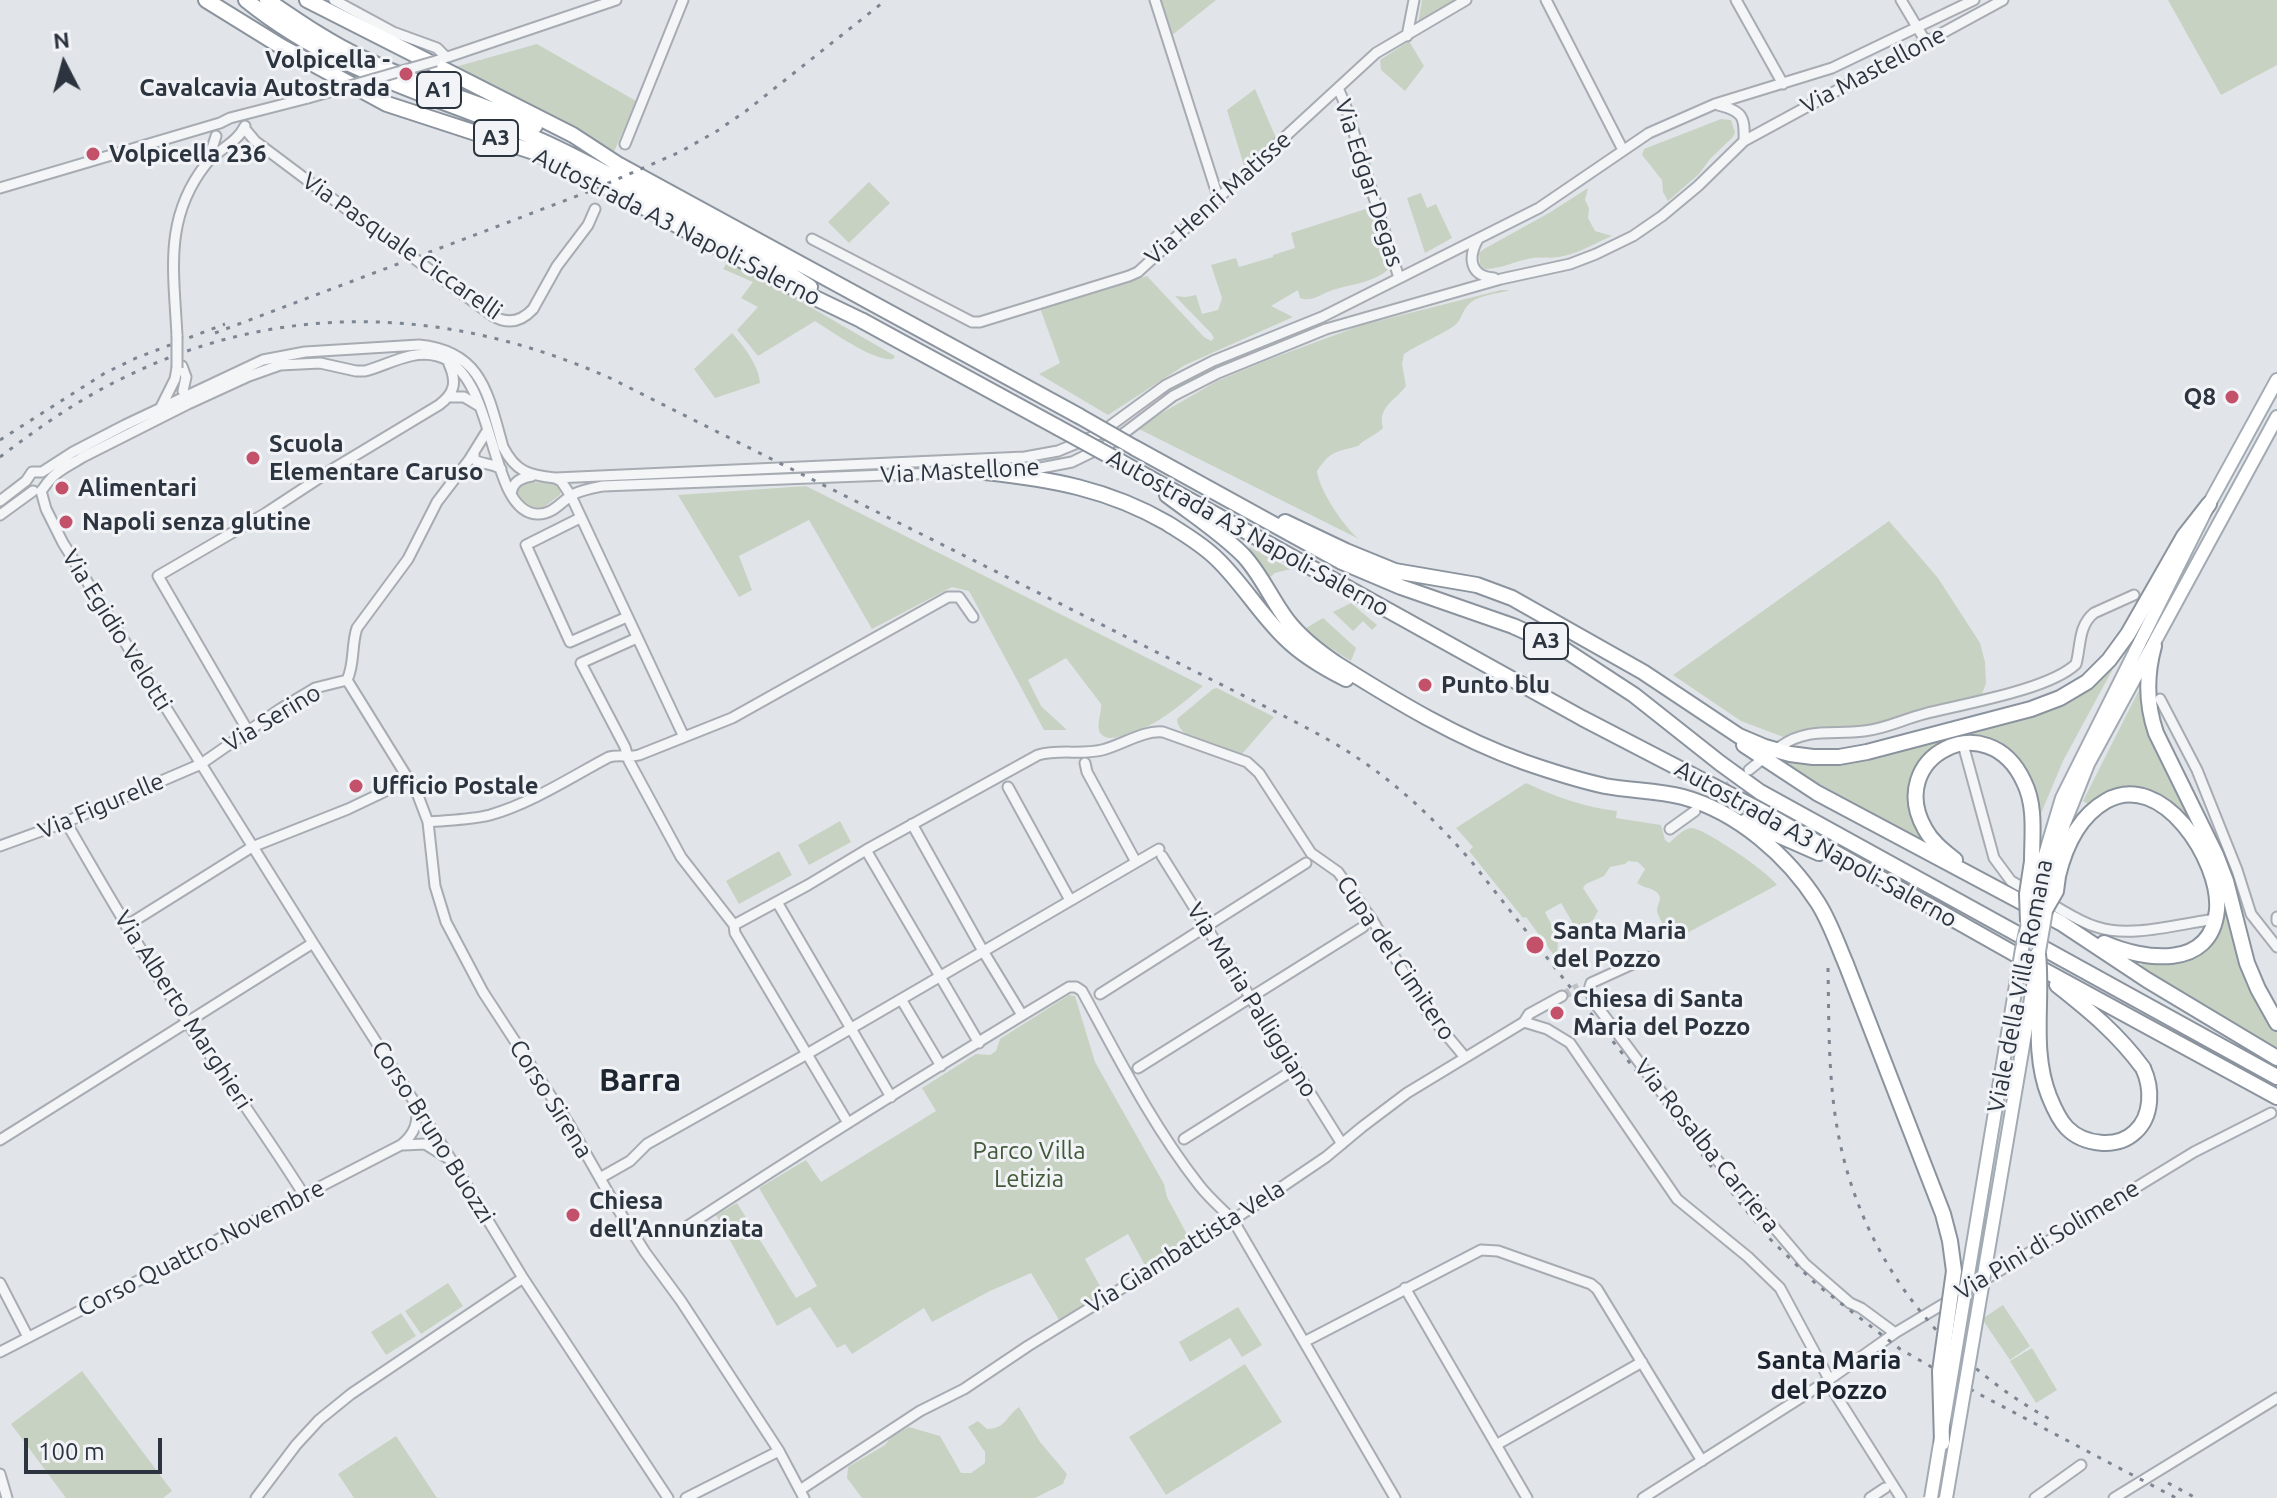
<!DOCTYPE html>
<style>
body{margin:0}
#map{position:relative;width:2277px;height:1498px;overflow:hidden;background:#e1e5e9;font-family:Ubuntu,sans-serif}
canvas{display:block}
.north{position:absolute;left:24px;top:24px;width:80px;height:80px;-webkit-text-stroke:6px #f1f3f6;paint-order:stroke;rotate:354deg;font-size:22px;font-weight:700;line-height:32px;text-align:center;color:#2b343f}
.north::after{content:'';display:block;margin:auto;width:28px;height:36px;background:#2b343f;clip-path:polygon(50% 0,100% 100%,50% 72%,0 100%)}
.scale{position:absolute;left:24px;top:1438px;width:138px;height:36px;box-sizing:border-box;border:4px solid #2b343f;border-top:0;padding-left:10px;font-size:24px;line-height:28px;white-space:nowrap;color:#2b343f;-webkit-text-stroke:6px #f1f3f6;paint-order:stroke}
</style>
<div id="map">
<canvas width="2277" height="1498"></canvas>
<div class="north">N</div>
<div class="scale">100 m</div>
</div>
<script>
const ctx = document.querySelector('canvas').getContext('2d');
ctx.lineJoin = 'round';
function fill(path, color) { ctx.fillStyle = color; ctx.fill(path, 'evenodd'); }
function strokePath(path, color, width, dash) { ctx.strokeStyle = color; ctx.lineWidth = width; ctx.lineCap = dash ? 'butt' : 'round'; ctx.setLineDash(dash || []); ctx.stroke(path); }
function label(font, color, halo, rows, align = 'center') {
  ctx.font = font + ' Ubuntu,sans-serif'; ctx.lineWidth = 6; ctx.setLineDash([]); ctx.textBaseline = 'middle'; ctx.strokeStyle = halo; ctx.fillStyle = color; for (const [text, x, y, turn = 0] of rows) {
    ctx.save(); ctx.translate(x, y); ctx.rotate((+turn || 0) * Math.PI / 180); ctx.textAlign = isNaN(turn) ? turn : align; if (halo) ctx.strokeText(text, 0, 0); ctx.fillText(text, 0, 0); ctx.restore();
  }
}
fill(new Path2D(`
 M1159,0H1216L1171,36Z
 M1422,0H1456L1418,24Z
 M2168,0H2277V65L2221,95Z
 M1409,41L1424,66L1405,91L1381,70L1380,60Z
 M537,44L636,101L613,154L448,69Z
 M1255,89L1276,138L1245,169L1227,110Z
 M1721,119L1731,120L1735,132L1733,137L1710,159L1699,174L1668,201L1663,192L1662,180L1642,155L1644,149Z
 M869,182L890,203L849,243L828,222Z
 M1588,188L1585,200L1589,208L1588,218L1595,231L1612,236C1595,243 1578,254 1559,257C1549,259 1539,256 1528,259C1513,262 1500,269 1485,269L1480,265L1479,253L1484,249L1549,213Z
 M1421,193L1427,208L1436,204L1452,238L1425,253L1407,198Z
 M1372,207L1389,264V269C1374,282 1354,284 1336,289C1323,292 1313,303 1300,298L1298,290L1271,306L1293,317L1185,365L1108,415L1039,374L1060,363L1040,308L1147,276L1204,337L1211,341L1214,338L1211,333L1175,296L1186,297L1196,295L1202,314L1218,310L1222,298L1211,265L1236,258L1239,267L1273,257V255L1295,248L1291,233Z
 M729,260L895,356L893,359C874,362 833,332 815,321L758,356L737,330L758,307L741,298L753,282L723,269Z
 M1501,290H1510C1498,294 1477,295 1468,305C1462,311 1462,320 1454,326C1440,336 1420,343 1404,354L1402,364L1406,386C1395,401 1377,407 1383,428C1375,436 1366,438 1358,446C1337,452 1331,450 1317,471C1319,490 1344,527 1359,539L1139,429L1155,417L1217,381L1270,359L1362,325Z
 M732,333C744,346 759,366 760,383L715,398L694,369Z
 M527,482L555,483L561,488L560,495L544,507L529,508L521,502L516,492L519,484Z
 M806,486L1203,686C1177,708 1158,725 1125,735C1117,737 1107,741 1101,734C1095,726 1102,713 1101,704L1066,658L1028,680L1041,706L1067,730H1044L969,591L952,587L872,629L809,520L739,556L752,590L739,597L678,495Z
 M1889,521L1938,578L1980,643L1985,662L1986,683L1981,697L1870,728H1834L1796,732L1786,738L1741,721L1673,675Z
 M1250,547L1251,548L1291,569L1275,573L1269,578L1247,550Z
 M1351,603L1377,625L1372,630L1363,621L1353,631L1333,612Z
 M1323,618L1356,648L1351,661L1313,637L1306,628Z
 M2113,663L2115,665L2063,761L2037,823C2031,808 2017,762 2009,752C1993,735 1958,732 1939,745C1930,751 1923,759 1917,768L1928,843L1777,761V755L1811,760L2035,711Z
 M2141,686H2143L2198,826L2270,1021L2277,1032V1056L2209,1014L2141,967L2143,961L2160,962L2213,934L2214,872L2161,798L2141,789L2126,787L2112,790L2099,796L2088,804L2083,801Z
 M1217,688L1274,717L1242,754C1223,751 1178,741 1177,719L1213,689Z
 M1526,783C1556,797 1584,807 1617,811L1616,818L1661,825L1665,840L1669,843C1675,838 1683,829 1691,828C1703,827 1771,874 1777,885L1672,941C1669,934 1657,916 1657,910C1658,902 1664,897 1655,891C1649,887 1643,888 1637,883L1645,869L1638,862L1628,861L1625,864L1610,867L1604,876L1586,884L1583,888L1598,911L1593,920L1579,929L1575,927L1561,903L1545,912C1552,927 1563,940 1555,957L1526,917L1523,918L1469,851L1473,847L1456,828Z
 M840,821L851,842L809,865L798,845Z
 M779,851L792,875L739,904L726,881Z
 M1069,995L1075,996L1095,1062L1164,1184L1167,1197L1190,1240L1147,1269L1128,1234L1085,1259L1105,1295L1059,1320L1031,1273L990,1291L932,1322L924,1308L852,1354L845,1344L837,1348L810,1307L777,1326L716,1215L737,1203L796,1298L817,1286L759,1188L806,1160L821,1182L936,1111L922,1088L976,1054L990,1055L996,1051L1000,1039Z
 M448,1283L463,1306L421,1334L405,1311Z
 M2003,1305L2030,1346L2010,1360L1982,1319Z
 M1238,1307L1262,1345L1242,1357L1230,1338L1190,1362L1179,1342Z
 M401,1313L416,1336L386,1355L371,1332Z
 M2032,1348L2057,1390L2036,1403L2010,1361Z
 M1245,1364L1282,1422L1166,1495L1129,1437Z
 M82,1371L172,1491L163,1498H66L11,1424Z
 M1019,1407L1040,1442L1067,1474L1063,1484L1035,1498H862L847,1478L848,1467L885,1445L891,1437L909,1427L940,1436L961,1473H971L985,1463V1452L968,1427L978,1421L987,1429C1007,1428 1005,1417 1019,1407Z
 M396,1436L437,1498H354L338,1474Z`), '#c8d2c3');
strokePath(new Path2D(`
 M1701,806L1743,775
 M1562,996L1579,987`), '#bdc2c7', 9, [9, 4.5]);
const minor = new Path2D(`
 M334,0L393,32L437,48L446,57
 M1155,0L1218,197
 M1546,0L1623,150
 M1736,0L1783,84
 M1901,0L1926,42
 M1407,36L1414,0
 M436,61L616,0
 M1338,88L1345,104L1399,278
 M1718,105C1743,111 1745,117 1744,141
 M245,129L255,141L315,186
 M625,144L683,0
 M208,161L216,136
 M0,188L220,123L230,118L308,98
 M812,239L972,322H980L1129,276L1138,272L1376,53L1466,0
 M1478,239C1468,257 1469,276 1494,278
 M533,309L557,266L588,225L595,209
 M177,336C174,272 163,219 206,164C217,150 237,143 245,126
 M182,366L186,377L183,391
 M450,397H464L479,406
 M160,409L175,379L177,368
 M474,453V459C480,465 491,462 501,469
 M1013,470H1030L1072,462L1111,443L1173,396L1218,373L1326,329L1501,279L1570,264L1596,254L1633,236L1662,216L1698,186L1744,141L2003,0
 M42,472L73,452L125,425L263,360L305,352L419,345C482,351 488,394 503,447C516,472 528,475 555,478L1025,457L1058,451L1099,434L1166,385L1213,361L1322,317L1539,208L1649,133L1715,104L1832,68L1974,0
 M555,478L561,481L571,496L684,737
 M41,491C44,488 46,484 49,481C57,470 72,464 83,457L188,404L249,376L280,365L320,363L356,371H365C388,365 413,349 437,356C498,371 487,512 537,514C553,515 561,501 574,494C582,490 593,488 603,486L990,471
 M41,491L46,509L63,543L313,943L452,1161L523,1278L668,1498
 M511,494C513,481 521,478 532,476
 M0,501L26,481L32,472H42
 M0,515L33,491
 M580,518L526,545L570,642L627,617
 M637,638L581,663L625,747L629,761L681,857L734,925L735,933L845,1118
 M347,680L417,793L428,822L435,886L446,922L483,992L569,1124L614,1203L645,1252L681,1301L779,1451L804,1498
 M347,680C355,664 351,645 357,628L408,559L437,502L469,460L487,431
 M2160,699L2197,770L2237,870L2251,914L2277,947
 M248,731L158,576L266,513L336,467L439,405C455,393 457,382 449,364
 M1781,746C1808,727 1834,735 1864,731C1885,729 1904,719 1924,714C1962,704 2049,690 2076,664C2081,646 2078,626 2094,613L2134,595
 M1964,748L1994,858L2011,881L2030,892
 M1085,763L1087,772L1136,862
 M1749,770L1759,762
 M1008,787L1070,900
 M66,822C105,890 144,957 187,1022C226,1079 267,1136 304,1195
 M428,822C449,820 470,820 490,815C532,803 571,777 609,757C619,754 629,758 639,755L732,718L948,597H959L973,617
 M912,824L983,951L1022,1015
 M1670,829L1695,811
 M0,846L66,822L201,764L280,709L315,688L347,680
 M866,850L979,1043
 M1162,856L1342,1144
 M2046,901C2063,910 2079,922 2097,927C2129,938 2175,925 2209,920
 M777,902L891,1097
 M2277,917V921
 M734,925L808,885L866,850L1038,755C1059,749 1081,755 1102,750C1122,745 1143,730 1163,732L1247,762L1259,773L1311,853L1338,872L1373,921L1428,1013L1464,1056
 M126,926L252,847L348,809L409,780
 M1648,957L1591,983L1589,990L1597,1006L1674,1109L1805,1264L1850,1303L1861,1308L1895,1333
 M1100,994L1306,863
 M901,999L941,1066
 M1524,1022L1547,1029L1570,1043L1677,1199L1748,1257L1780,1288L1829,1379
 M1138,1068L1363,927
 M1184,1139L1295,1069
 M0,1140L313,943
 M404,1145L425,1144L449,1159
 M600,1178L630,1161L647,1144L807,1054L1159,849
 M680,1231C808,1147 938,1066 1069,987H1076L1082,991C1118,1057 1152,1125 1199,1185C1209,1198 1222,1209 1233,1220L1395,1498
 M0,1283L28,1337
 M1405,1288L1527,1498
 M1963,1293L2194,1152L2271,1113
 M1304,1342L1481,1250L1498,1251L1591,1284L1597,1289L1702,1461
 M0,1352L401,1145C415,1134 418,1123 417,1106
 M1827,1381L1901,1498
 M1496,1445L1642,1362
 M0,1474L7,1498
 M800,1490L920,1411L964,1389L1028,1346L1233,1220L1326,1157L1362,1127L1407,1093L1524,1022L1529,1014L1562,996
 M256,1498L296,1445L319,1420L351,1394L523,1278
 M686,1498L779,1451
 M1643,1498L1827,1381L1895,1333L1950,1300
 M1870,1498L1885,1488
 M2035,1498L2081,1465
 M2114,1498L2277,1398`);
const major = new Path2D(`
 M2041,868L2062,798L2209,504L2277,380
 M2052,875L2064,824L2088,764L2277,417`);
const highway = new Path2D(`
 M206,0L282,47L387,104L534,152L590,178L784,283L861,320L1057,427
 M246,0C336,73 433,94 537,139C572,154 606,173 640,192C690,220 740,247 790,274L810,287
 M267,0C298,21 328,42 362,58C418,85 478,103 535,126
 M307,0L573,135L619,165L1079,416
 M1135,448L1342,562L1401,587L1513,626L1562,648L1634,695L1720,763L1760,792L2277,1077
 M1121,462L1582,718L1765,813L2029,962L2277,1097
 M985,472C1051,479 1108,489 1167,523C1184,534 1202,544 1217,559C1242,583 1260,614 1285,638C1303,656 1324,668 1346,679
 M1167,495C1192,514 1220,532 1243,555C1261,574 1271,599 1287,620C1300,637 1319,652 1337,664C1396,701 1457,738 1524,762C1550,771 1578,780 1605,786C1631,791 1657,790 1683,797C1738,812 1788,856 1818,903C1830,922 1837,943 1846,964
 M1285,522L1346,551L1395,571L1477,585L1512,598L1643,672L1739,736L1765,747L1790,754L1813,757H1839L1867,752L2031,709L2060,698L2087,682L2109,660L2128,634L2184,536L2209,504
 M2154,646C2146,675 2146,704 2156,733L2216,855L2226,881L2247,963L2258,989L2277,1023
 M1744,745L1817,793L2061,923L2147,980L2277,1058
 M1746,821L1819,853
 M1955,860C1944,851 1932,842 1925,829C1884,757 1988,703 2024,782C2036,806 2032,835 2032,861
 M2058,876C2065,847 2078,817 2106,801C2162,769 2221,861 2217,910C2211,971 2143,960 2104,943
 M2057,985C2090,1011 2118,1034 2143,1068`);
strokePath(minor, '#a7acb3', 13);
strokePath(major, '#a2aab3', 16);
strokePath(highway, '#8a939e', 18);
strokePath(minor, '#f4f5f7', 9);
strokePath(major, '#fff', 12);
strokePath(highway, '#fff', 14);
strokePath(new Path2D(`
 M215,333L480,233L590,191L680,152L717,131L746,111L886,0
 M0,440L105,373L136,358L225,324
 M0,457C37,429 75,402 117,381C278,299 448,306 610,378L1276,712C1305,727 1335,742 1362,761C1403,789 1439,824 1471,861L1740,1203L1769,1238L1816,1284L1900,1349L1979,1394L2176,1498
 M1828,968C1829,1021 1828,1075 1837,1127C1859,1256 1941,1361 2055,1422
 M2168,1483L2196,1498`), '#7c8591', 3, [4, 8]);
const minorBridge = new Path2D(`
 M308,98L436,61
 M315,186L493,316C509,325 522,321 533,309
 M177,368V336`);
const majorBridge = new Path2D(`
 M1931,1498L2022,949L2041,868
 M1946,1498L2052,875`);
const highwayBridge = new Path2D(`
 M1079,416L1135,448
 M1057,427L1121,462
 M2045,910L2056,891L2058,876
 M2028,922L2027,894L2032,861
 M2038,954C2043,1001 2031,1050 2049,1096C2053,1106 2059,1120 2067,1128C2084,1145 2117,1149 2135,1132C2153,1116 2152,1087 2143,1068
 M1846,964L1943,1214L1950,1241L1954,1271L1940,1371L1942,1443`);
strokePath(minorBridge, '#a7acb3', 13, []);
strokePath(majorBridge, '#a2aab3', 16, []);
strokePath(highwayBridge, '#8a939e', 18, []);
strokePath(minorBridge, '#f4f5f7', 9);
strokePath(majorBridge, '#fff', 12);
strokePath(highwayBridge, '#fff', 14);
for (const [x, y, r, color] of [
 [406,74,8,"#c3516a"],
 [93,154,8,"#c3516a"],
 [2232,397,8,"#c3516a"],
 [253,458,8,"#c3516a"],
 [62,488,8,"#c3516a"],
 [66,522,8,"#c3516a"],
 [1425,685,8,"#c3516a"],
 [356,786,8,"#c3516a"],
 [1535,945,10,"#c3516a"],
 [1557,1013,8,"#c3516a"],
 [573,1215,8,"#c3516a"]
]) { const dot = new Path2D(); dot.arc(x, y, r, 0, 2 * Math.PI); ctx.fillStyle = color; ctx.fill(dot); strokePath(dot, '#f1f3f6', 3); }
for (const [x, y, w] of [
 [439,90,44],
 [496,138,44],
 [1546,641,44]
]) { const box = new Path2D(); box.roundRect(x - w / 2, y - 18, w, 36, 6); ctx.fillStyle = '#f1f3f6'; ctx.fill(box); strokePath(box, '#2b343f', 2); }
label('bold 22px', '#2b343f', null, [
 ["A1",439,90],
 ["A3",496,138],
 ["A3",1546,641]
]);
label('bold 24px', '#2b343f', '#f1f3f6', [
 ["Volpicella -",390,60,"right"],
 ["Cavalcavia Autostrada",390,88,"right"],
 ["Volpicella 236",109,154],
 ["Q8",2216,397,"right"],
 ["Scuola",269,444],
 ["Elementare Caruso",269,472],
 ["Alimentari",78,488],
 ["Napoli senza glutine",82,522],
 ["Punto blu",1441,685],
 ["Ufficio Postale",372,786],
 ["Santa Maria",1553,931],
 ["del Pozzo",1553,959],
 ["Chiesa di Santa",1573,999],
 ["Maria del Pozzo",1573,1027],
 ["Chiesa",589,1201],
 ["dell'Annunziata",589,1229]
], 'left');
label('24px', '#2b343f', '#f1f3f6', [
 ["Via Mastellone",1873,70,-28],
 ["Via Edgar Degas",1369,183,72],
 ["Via Henri Matisse",1218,198,-42],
 ["Autostrada A3 Napoli-Salerno",677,227,27],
 ["Via Pasquale Ciccarelli",402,246,35],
 ["Via Mastellone",960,471,-3],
 ["Autostrada A3 Napoli-Salerno",1248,533,29],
 ["Via Egidio Velotti",117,630,58],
 ["Via Serino",272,718,-31],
 ["Via Figurelle",101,806,-23],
 ["Autostrada A3 Napoli-Salerno",1816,844,29],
 ["Cupa del Cimitero",1396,958,56],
 ["Viale della Villa Romana",2020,986,-79],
 ["Via Maria Palliggiano",1252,1000,58],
 ["Via Alberto Marghieri",183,1010,57],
 ["Corso Sirena",551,1099,58],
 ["Corso Bruno Buozzi",433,1132,58],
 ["Via Rosalba Carriera",1707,1146,51],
 ["Via Pini di Solimene",2047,1240,-31],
 ["Via Giambattista Vela",1185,1247,-32],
 ["Corso Quattro Novembre",201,1248,-27]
]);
label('24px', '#42593a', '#f1f3f6', [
 ["Parco Villa",1029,1151],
 ["Letizia",1029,1179]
]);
label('bold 26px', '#1d2530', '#f1f3f6', [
 ["Santa Maria",1829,1360],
 ["del Pozzo",1829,1390]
]);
label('bold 32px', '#1d2530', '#f1f3f6', [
 ["Barra",640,1080]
]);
</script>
